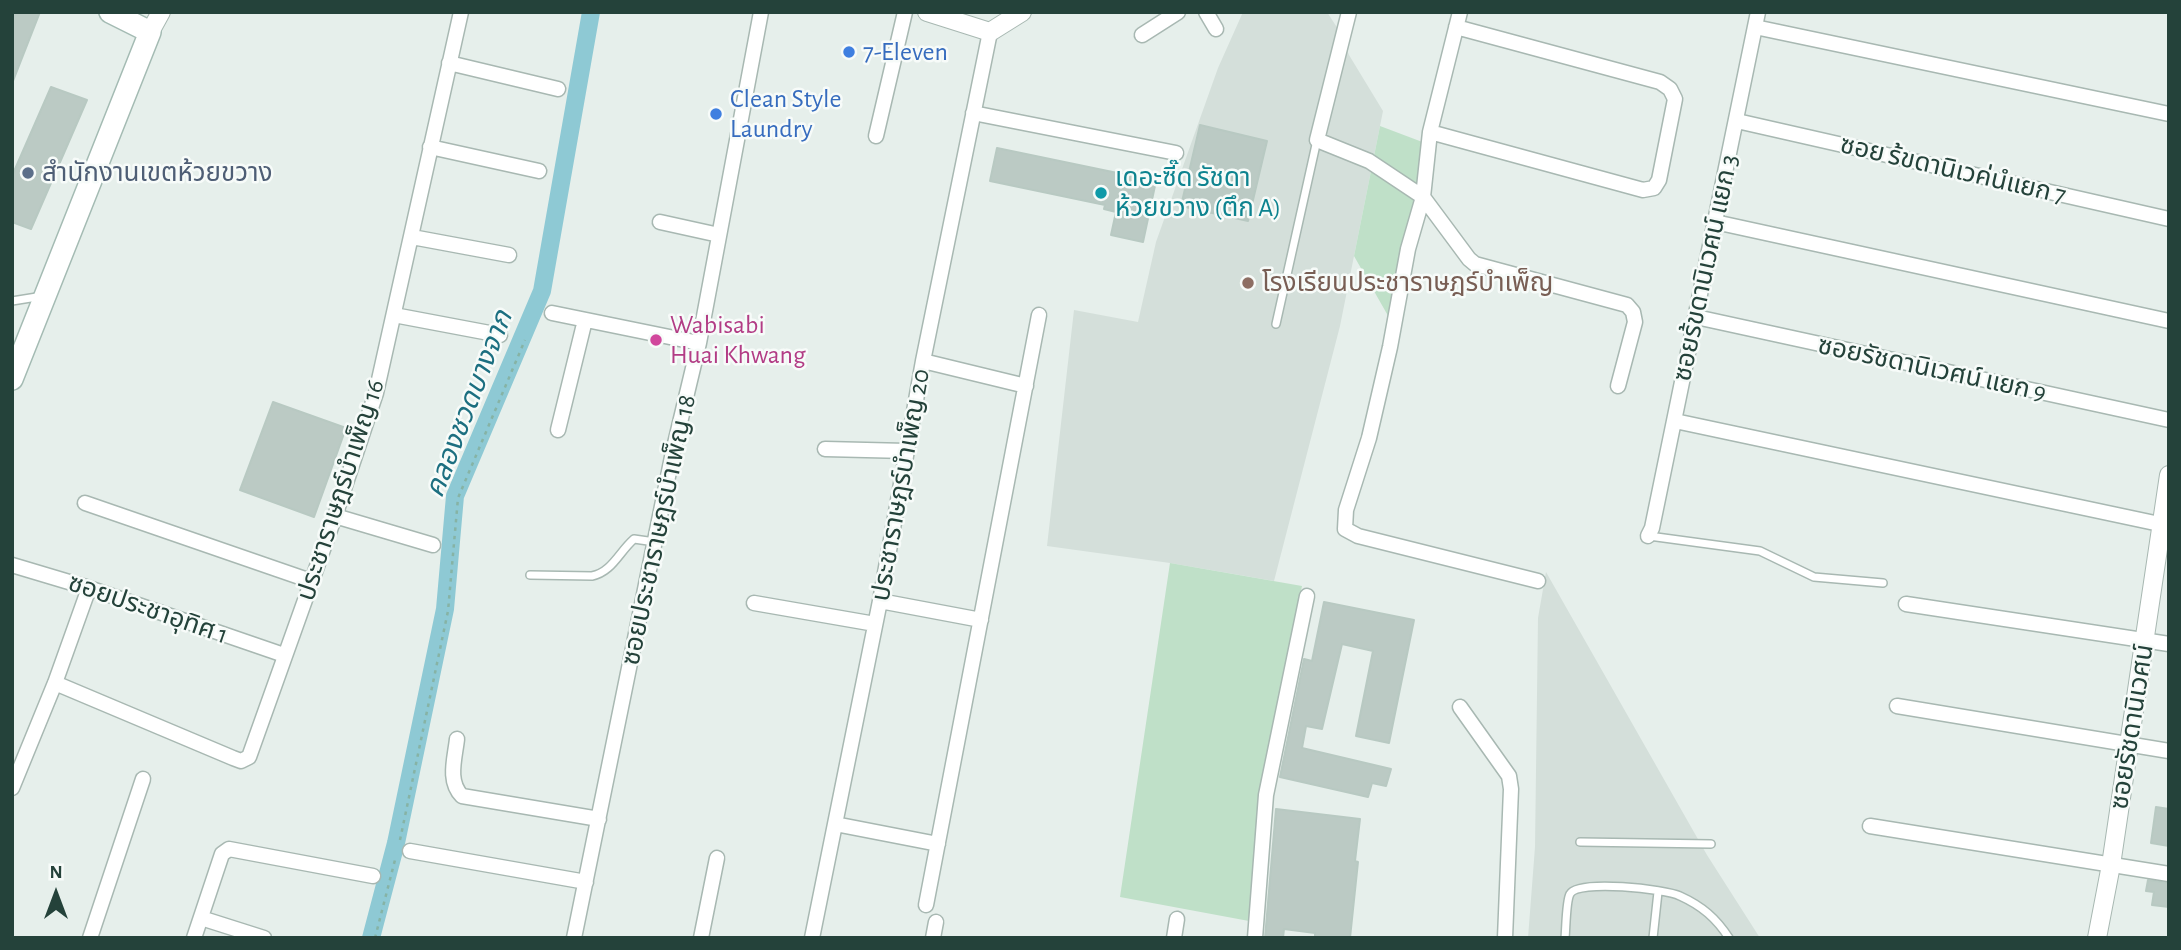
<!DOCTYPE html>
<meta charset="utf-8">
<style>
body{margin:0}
#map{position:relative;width:2181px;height:950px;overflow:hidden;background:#e6efeb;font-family:"Alegreya Sans",sans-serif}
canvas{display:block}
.frame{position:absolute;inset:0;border:14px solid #24423a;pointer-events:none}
.north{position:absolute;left:21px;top:859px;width:70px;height:70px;-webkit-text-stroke:5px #f7fbf9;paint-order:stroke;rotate:0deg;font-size:19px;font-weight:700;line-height:28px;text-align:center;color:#24423a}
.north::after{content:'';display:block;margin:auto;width:24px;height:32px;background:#24423a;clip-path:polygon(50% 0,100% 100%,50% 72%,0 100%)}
</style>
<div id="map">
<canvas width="2181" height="950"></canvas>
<div class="frame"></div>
<div class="north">N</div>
</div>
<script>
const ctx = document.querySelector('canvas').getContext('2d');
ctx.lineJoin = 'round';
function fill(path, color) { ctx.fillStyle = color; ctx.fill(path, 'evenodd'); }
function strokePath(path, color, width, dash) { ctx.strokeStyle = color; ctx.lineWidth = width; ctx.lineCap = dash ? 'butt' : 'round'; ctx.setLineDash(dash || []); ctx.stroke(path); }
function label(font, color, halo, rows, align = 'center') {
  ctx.font = font + ' "Alegreya Sans","Noto Sans Thai",sans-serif'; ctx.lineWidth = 5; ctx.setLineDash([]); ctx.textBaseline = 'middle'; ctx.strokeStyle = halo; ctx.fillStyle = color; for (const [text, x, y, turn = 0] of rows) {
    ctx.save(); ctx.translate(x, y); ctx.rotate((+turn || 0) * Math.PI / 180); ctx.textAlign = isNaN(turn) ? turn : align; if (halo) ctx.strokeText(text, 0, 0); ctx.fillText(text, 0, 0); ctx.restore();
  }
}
fill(new Path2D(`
 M1243,12H1327L1338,29L1349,55L1383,111L1340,326L1274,581L1170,563L1047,546L1074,310L1138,322L1156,242L1218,68Z
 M1546,572L1707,855L1760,938H1528L1535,847L1538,618Z`), '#d4dfda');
fill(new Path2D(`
 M1380,126L1425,143L1414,207L1391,321L1354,256Z
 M1170,563L1302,586L1262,775L1249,921L1120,897Z`), '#bfe0c8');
strokePath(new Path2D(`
 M371,938L396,843L445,609L455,496L542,291L591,12`), '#8ec9d4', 18);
const building = new Path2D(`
 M12,12H40L13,81H12Z
 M51,87L87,100L31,229L12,222V176Z
 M1200,125L1267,141L1248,221L1181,206Z
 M997,148L1156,181L1143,242L1111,235L1116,212L1104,209L1105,205L990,181Z
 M273,402L346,428L314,517L240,490Z
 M1324,602L1414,620L1389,743L1356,736L1373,651L1342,644L1322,729L1306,726L1302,748L1391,769L1386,786L1372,783L1368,797L1280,777L1304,659L1312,661Z
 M2156,807L2169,809V846L2151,843Z
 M1276,809L1360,819L1355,861L1358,862L1350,938H1315V933L1284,929L1283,938H1265Z
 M2148,880L2169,883V907L2152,905L2154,892L2146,891Z`);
fill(building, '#bbcac4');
strokePath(building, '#b8c9c2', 2);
const service = new Path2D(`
 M12,301L43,296
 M1276,324L1317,140
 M1649,536L1760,551L1814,577L1883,583
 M530,575L592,576C612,572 619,552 634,539L655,542
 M1580,842L1711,844
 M1565,938C1566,929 1566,901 1570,894C1577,879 1666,889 1680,896C1702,906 1716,918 1729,938
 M1653,938L1658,892`);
const minor = new Path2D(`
 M1206,12L1216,29
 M1349,12L1317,140L1369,161L1423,197L1469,259L1475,264L1627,305L1633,312L1635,322L1618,386
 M1460,12L1430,132L1423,197L1408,249L1390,347L1369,438L1346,510L1345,529L1358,536L1538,581
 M1755,27L2169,114
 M1142,35L1178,12
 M449,63L558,89
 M973,113L1176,153
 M1737,121L2169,219
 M1430,132L1643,190L1654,188L1659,180L1675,99L1670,89L1660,82L1456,27
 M876,136L905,12
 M430,147L539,171
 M660,222L719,235
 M1715,222L2169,321
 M412,237L509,255
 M552,313L699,343
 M394,315L500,335
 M1696,317L2169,420
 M923,361L1026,386
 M1675,421L2169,526
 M558,430L585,320
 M825,449L907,451
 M85,503L311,581
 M335,516L433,545
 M1648,536L1652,528L1758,12
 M12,565L89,588L284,655
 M880,601L981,620
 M754,603L875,624
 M1906,604L2169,644
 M55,683L233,758L241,761L249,757L335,516L376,393L461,12
 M1897,706L2169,751
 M1460,707L1509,776L1511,789L1505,938
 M457,739C455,758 447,781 462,796L599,819
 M12,788L55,683L89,588
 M835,824L938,844
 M1870,826L2169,874
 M410,851L586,882
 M926,905L1039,315
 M201,918L264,938
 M90,938L143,779
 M194,938L222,854L229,849L373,876
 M574,938L673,452L699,343L761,12
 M701,938L717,858
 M812,938L880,601L923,361L990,32
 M933,938L936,922
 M1174,938L1177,919
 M1255,938L1266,795L1307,596`);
const tertiary = new Path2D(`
 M927,12L990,32L1022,12
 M150,32L161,12
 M2097,938L2111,865L2169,475`);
const secondary = new Path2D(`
 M12,379L150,32L110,12`);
strokePath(service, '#a8b8b2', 10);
strokePath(minor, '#a8b8b2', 17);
strokePath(tertiary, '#a8b8b2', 20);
strokePath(secondary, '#a4bbb3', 24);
strokePath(new Path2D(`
 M400,840L448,611L458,498L525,340
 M375,938L396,856`), '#86b3a5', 2.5, [3.5, 5]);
strokePath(service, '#fff', 7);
strokePath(minor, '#fff', 14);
strokePath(tertiary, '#fff', 18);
strokePath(secondary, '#fff', 21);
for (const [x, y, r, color] of [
 [849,52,7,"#3f7fe0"],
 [716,114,7,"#3f7fe0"],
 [28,173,7,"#5c6f8a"],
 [1101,193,7,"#0f9aa8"],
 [1248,283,7,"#8d6e63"],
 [656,340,7,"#d1479c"]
]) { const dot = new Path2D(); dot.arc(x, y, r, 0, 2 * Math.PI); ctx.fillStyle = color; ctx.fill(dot); strokePath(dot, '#f7fbf9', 2.5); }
label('26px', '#366cbe', '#f7fbf9', [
 ["7-Eleven",863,52],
 ["Clean Style",730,99],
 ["Laundry",730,129]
], 'left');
label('26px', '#24423a', '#f7fbf9', [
 ["ซอย ร้ขดานิเวค่นํแยก 7",1953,170,13],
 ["ซอยร้ขดานิเวศน์ แยก 3",1706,268,-78],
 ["ซอยรัชดานิเวศน์ แยก 9",1932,369,12],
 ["ประชาราษฎร์บำเพ็ญ 20",901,485,-80],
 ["ประชาราษฎร์บำเพ็ญ 16",341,490,-72],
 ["ซอยประชาราษฎร์บำเพ็ญ 18",659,530,-78],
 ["ซอยประชาอุทิศ 1",148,609,19],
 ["ซอยรัชดานิเวศน์",2132,727,-81]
]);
label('26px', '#4e5e75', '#f7fbf9', [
 ["สำนักงานเขตห้วยขวาง",42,173]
], 'left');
label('26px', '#0d838f', '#f7fbf9', [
 ["เดอะซี๊ด รัชดา",1115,178],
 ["ห้วยขวาง (ตึก A)",1115,208]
], 'left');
label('26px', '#785e54', '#f7fbf9', [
 ["โรงเรียนประชาราษฎร์บำเพ็ญ",1262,283]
], 'left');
label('26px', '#b23c85', '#f7fbf9', [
 ["Wabisabi",670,325],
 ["Huai Khwang",670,355]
], 'left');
label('italic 28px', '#1c6f80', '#f7fbf9', [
 ["คลองชวดบางจาก",469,404,-69]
]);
</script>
